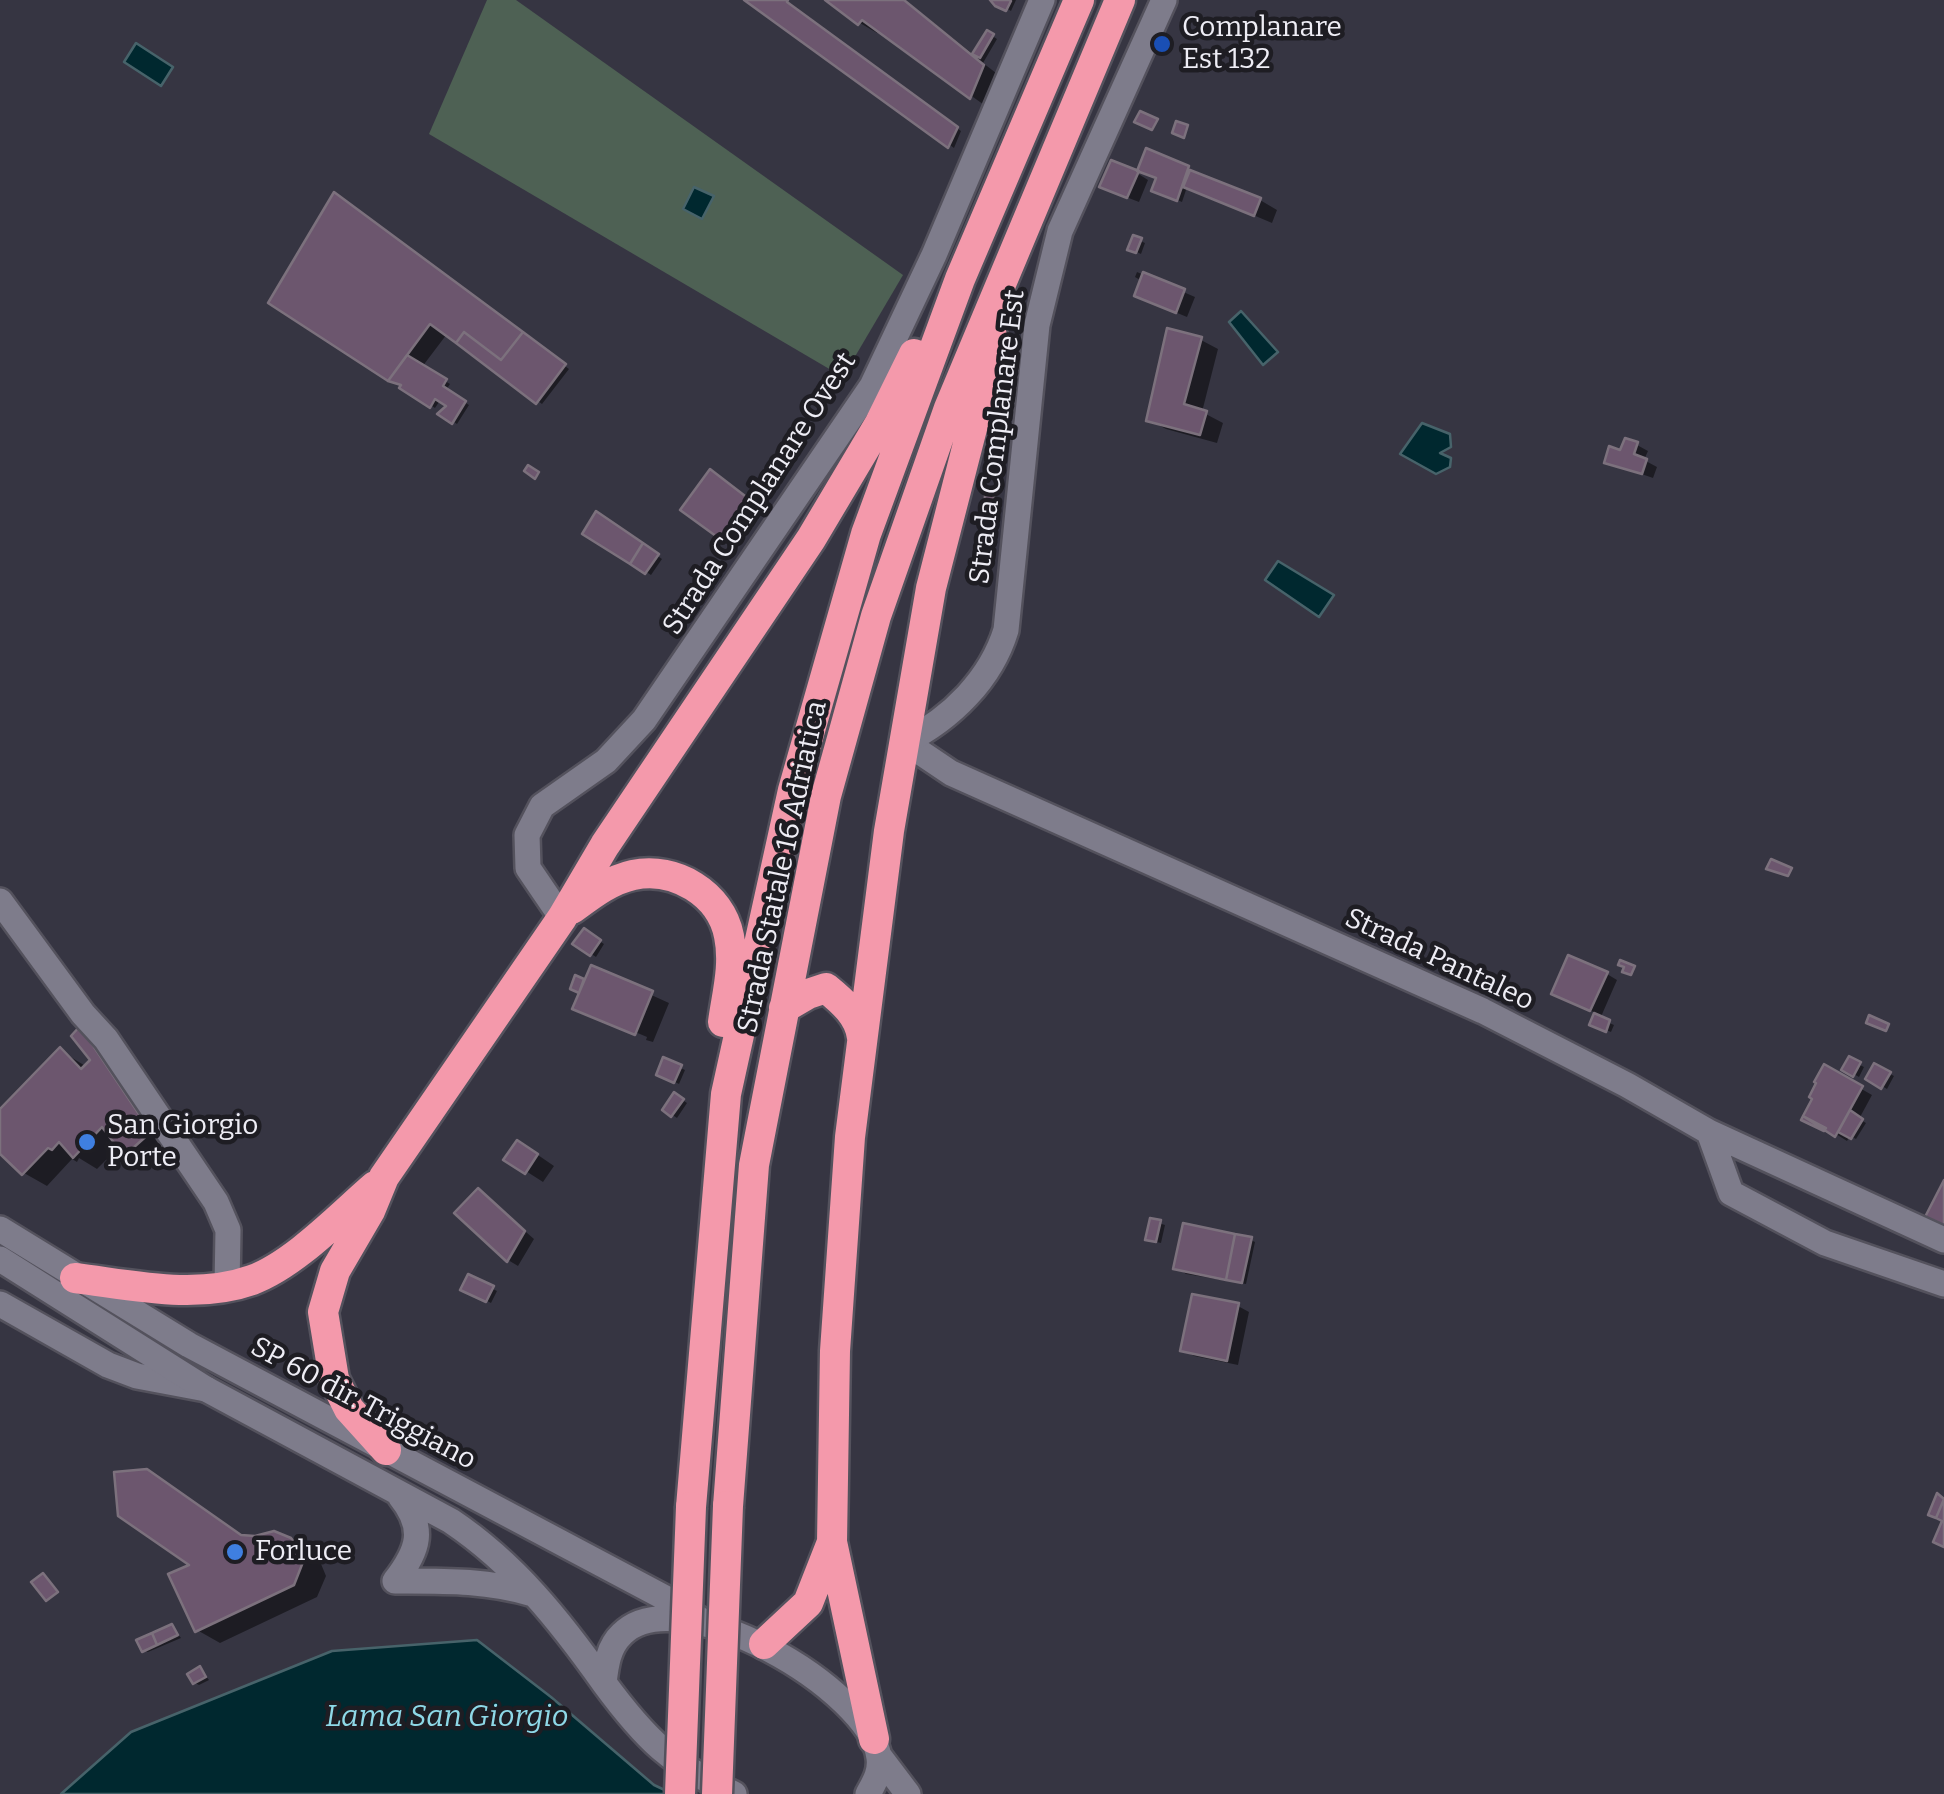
<!DOCTYPE html>
<style>
body{margin:0}
canvas{display:block;background:#363542}
</style>
<canvas width="1944" height="1794"></canvas>
<script>
const ctx = document.querySelector('canvas').getContext('2d');
ctx.lineJoin = 'round';
function fill(path, color) { ctx.fillStyle = color; ctx.fill(path, 'evenodd'); }
function strokePath(path, color, width, dash) { ctx.strokeStyle = color; ctx.lineWidth = width; ctx.lineCap = dash ? 'butt' : 'round'; ctx.setLineDash(dash || []); ctx.stroke(path); }
function label(font, color, halo, rows, align = 'center') {
  ctx.font = font + ' Bitter,serif'; ctx.lineWidth = 9; ctx.setLineDash([]); ctx.textBaseline = 'middle'; ctx.strokeStyle = halo; ctx.fillStyle = color; for (const [text, x, y, turn = 0] of rows) {
    ctx.save(); ctx.translate(x, y); ctx.rotate((+turn || 0) * Math.PI / 180); ctx.textAlign = isNaN(turn) ? turn : align; if (halo) ctx.strokeText(text, 0, 0); ctx.fillText(text, 0, 0); ctx.restore();
  }
}
fill(new Path2D(`
 M487,0H516L903,275L843,377L429,134Z`), '#4e6154');
const water = new Path2D(`
 M136,43L173,67L161,86L124,62Z
 M694,187L714,196L702,219L683,209Z
 M1241,311L1278,352L1263,365L1229,322Z
 M1422,423L1450,434L1451,447L1440,453L1451,458L1450,467L1436,474L1400,454Z
 M1278,561L1334,595L1319,617L1265,580Z
 M477,1640L551,1697L654,1785L673,1794H61L131,1732L332,1651Z`);
fill(water, '#00282f');
strokePath(water, '#47636a', 2.5);
fill(new Path2D(`
 M748,0H784L961,131L954,148Z
 M829,0H905L974,55L988,33L997,39L983,63L1000,76L987,107L879,30L877,33L860,23Z
 M993,0H1016L1011,11Z
 M1147,152L1260,200L1277,210L1272,223L1187,187L1182,202L1158,192L1159,178Z
 M1137,173L1148,180L1139,202L1113,192Z
 M335,195L569,369L542,404L447,334L422,367L450,384L446,390L469,405L457,424L443,415L449,405L441,399L435,408L389,379Z
 M1134,238L1145,243L1141,254L1130,249Z
 M1137,272L1195,297L1187,317L1148,301L1142,281L1135,277Z
 M1201,340L1218,349L1202,412L1223,423L1217,443L1166,429L1149,420Z
 M1637,445L1648,451L1644,460L1657,467L1653,478L1607,462Z
 M722,479L759,507L732,543L722,537Z
 M993,498L998,501L997,515L986,512Z
 M585,533L652,552L662,559L651,575Z
 M585,932L604,944L596,957L576,944Z
 M592,968L669,1003L653,1042L646,1040L647,1037L590,1013L582,992L573,988L577,979L586,982Z
 M1607,974L1617,980L1600,1019L1614,1025L1611,1032L1592,1024L1596,1013L1565,999Z
 M81,1029L104,1042L173,1146L149,1168L126,1154L120,1146L97,1169L79,1158L77,1162L72,1159L47,1186L24,1173L0,1150V1112L61,1051L87,1067L93,1060Z
 M1850,1060L1864,1067L1859,1077L1845,1069Z
 M665,1061L685,1070L679,1084L659,1074Z
 M1875,1066L1894,1076L1887,1089L1868,1078Z
 M1825,1068L1872,1095L1859,1119L1866,1123L1856,1139L1850,1136L1847,1141L1806,1115Z
 M675,1095L687,1103L677,1118L665,1110Z
 M535,1153L554,1166L543,1182L507,1159Z
 M479,1191L534,1239L518,1266L508,1260Z
 M1152,1221L1165,1225L1161,1243L1152,1241Z
 M1251,1240L1255,1242L1246,1284L1186,1274L1176,1267Z
 M469,1277L497,1291L491,1303L464,1289Z
 M1238,1306L1249,1312L1238,1365L1194,1356L1183,1350Z
 M170,1486L244,1537L279,1535L319,1559L326,1576L317,1597L220,1643L197,1630L194,1566Z
 M172,1627L181,1638L148,1652L143,1650Z
 M200,1669L209,1680L199,1685L195,1683Z`), '#0007');
const building = new Path2D(`
 M744,0H788L787,2L958,127L948,148Z
 M825,0H904L984,65L970,99L862,20L858,25Z
 M990,0H1009L1011,1L1006,11L995,6Z
 M987,30L994,34L980,58L972,54Z
 M1140,111L1158,119L1152,130L1134,122Z
 M1176,121L1188,125L1184,138L1172,133Z
 M1146,148L1189,166L1177,201L1151,191L1156,178L1137,171Z
 M1111,160L1139,171L1127,198L1099,187Z
 M1190,170L1261,198L1254,216L1183,187Z
 M334,192L523,332L501,360L464,332L456,343L430,324L388,381L268,303Z
 M1133,235L1142,238L1136,253L1127,250Z
 M1143,272L1185,289L1176,313L1134,296Z
 M1167,328L1202,337L1184,404L1207,411L1200,435L1146,421Z
 M464,332L501,360L523,332L566,364L536,404L456,343Z
 M407,355L447,379L443,386L466,401L452,424L437,414L446,406L435,399L430,408L399,388L401,385L388,381Z
 M1625,438L1638,442L1634,454L1647,459L1642,474L1604,463L1609,446L1620,450Z
 M528,465L539,472L535,479L524,471Z
 M710,469L749,499L720,539L680,510Z
 M985,495L994,496L993,514H984Z
 M596,511L643,543L630,564L582,534Z
 M643,543L659,554L645,574L630,564Z
 M1771,859L1792,868L1788,876L1766,869Z
 M584,928L601,940L590,956L572,944Z
 M1568,955L1608,972L1590,1011L1551,994Z
 M1620,960L1635,966L1631,975L1622,972L1624,967L1618,965Z
 M591,965L653,991L635,1035L572,1009Z
 M575,975L584,979L579,993L570,989Z
 M1594,1013L1610,1020L1606,1032L1589,1025Z
 M1869,1015L1889,1024L1886,1031L1866,1023Z
 M80,1026L151,1132L124,1156L102,1127L73,1158L59,1142L52,1150L48,1148L22,1175L0,1154V1109L60,1047L81,1069L90,1060L71,1036Z
 M1849,1056L1861,1062L1853,1077L1841,1070Z
 M663,1057L682,1065L674,1083L656,1075Z
 M1874,1063L1891,1072L1881,1089L1865,1079Z
 M1824,1064L1863,1086L1835,1137L1803,1116L1812,1099L1809,1097L1816,1083L1814,1082Z
 M674,1092L684,1099L671,1117L662,1110Z
 M1850,1110L1863,1119L1851,1139L1838,1132Z
 M1803,1116L1826,1128L1824,1131L1801,1120Z
 M517,1140L538,1154L525,1174L503,1160Z
 M1944,1180V1226L1925,1217Z
 M478,1188L525,1231L507,1262L454,1213Z
 M1150,1218L1161,1220L1156,1242L1145,1240Z
 M1183,1223L1235,1234L1226,1280L1173,1269Z
 M1235,1234L1252,1237L1242,1283L1226,1280Z
 M468,1274L494,1286L486,1302L460,1290Z
 M1192,1294L1239,1303L1227,1361L1180,1351Z
 M147,1469L241,1535L255,1536L274,1531L291,1538L300,1549L303,1562L294,1585L195,1632L168,1574L189,1565L118,1516L114,1472Z
 M1937,1493L1944,1499L1936,1518L1928,1515Z
 M1944,1499V1547L1933,1542L1942,1521L1936,1518Z
 M43,1573L58,1592L46,1601L31,1582Z
 M172,1624L178,1635L157,1645L152,1633Z
 M152,1633L157,1645L142,1652L136,1640Z
 M200,1666L206,1677L193,1684L187,1674Z`);
fill(building, '#6c566e');
strokePath(building, '#7c717d', 2.5);
const street = new Path2D(`
 M905,742L951,773L1483,1011L1627,1085L1709,1132L1944,1240
 M0,901L83,1014L106,1039L216,1202L228,1230L227,1287
 M1709,1132L1731,1193L1825,1243L1944,1284
 M0,1304L108,1365L137,1376L206,1389`);
const secondary = new Path2D(`
 M905,742C952,718 991,679 1006,630L1037,325L1060,231L1164,0
 M562,918L528,868L527,835L542,806L606,761L644,720L872,386L934,255L1042,0
 M0,1229L189,1345L669,1600L704,1622
 M0,1259L206,1389L451,1521C515,1564 560,1621 604,1683
 M395,1581C443,1581 487,1580 533,1594
 M395,1581C419,1550 426,1528 400,1496
 M880,1757L908,1794
 M734,1794C670,1763 646,1740 604,1683C606,1666 608,1647 622,1634C678,1577 872,1690 879,1758C881,1772 874,1783 868,1794`);
const highway = new Path2D(`
 M572,909C591,895 610,880 633,875C675,866 721,894 729,936C735,965 727,993 723,1022
 M784,1008L808,994L826,988C842,1001 860,1016 862,1038
 M75,1278C132,1285 196,1300 252,1280C295,1264 340,1216 375,1186
 M386,1450L349,1409L334,1379L323,1312L335,1271L370,1211L384,1177L562,918L605,845L811,539L880,423L914,354
 M728,1506L754,1165L826,796L876,616L949,408L1120,0
 M691,1507L726,1094L793,790L866,534L960,279L1079,0
 M764,1644L808,1603L832,1542
 M874,1739L832,1542L835,1351L850,1137L889,831L931,588L987,370L992,336`);
strokePath(street, '#54525d', 30);
strokePath(secondary, '#54525d', 30);
strokePath(highway, '#54525d', 35);
strokePath(street, '#7e7c8b', 25);
strokePath(secondary, '#7e7c8b', 25);
strokePath(highway, '#f499ab', 30);
const highwayBridge = new Path2D(`
 M680,1794L691,1507
 M717,1794L728,1506`);
strokePath(highwayBridge, '#54525d', 35, []);
strokePath(highwayBridge, '#f499ab', 30);
for (const [x, y, r, color] of [
 [1162,44,10,"#1a4fb4"],
 [87,1142,10,"#3f7fe0"],
 [235,1552,10,"#3f7fe0"]
]) { const dot = new Path2D(); dot.arc(x, y, r, 0, 2 * Math.PI); ctx.fillStyle = color; ctx.fill(dot); strokePath(dot, '#1e1d23', 4); }
label('28px', '#eeedf5', '#1e1d23', [
 ["Complanare",1182,28],
 ["Est 132",1182,60],
 ["San Giorgio",107,1126],
 ["Porte",107,1158],
 ["Forluce",255,1552]
], 'left');
label('28px', '#eeedf5', '#1e1d23', [
 ["Strada Complanare Est",998,437,-83],
 ["Strada Complanare Ovest",760,494,-57],
 ["Strada Statale 16 Adriatica",783,867,-78],
 ["Strada Pantaleo",1439,960,25],
 ["SP 60 dir. Triggiano",363,1404,28]
]);
label('italic 30px', '#8ed8e7', '#1e1d23', [
 ["Lama San Giorgio",447,1718]
]);
</script>
